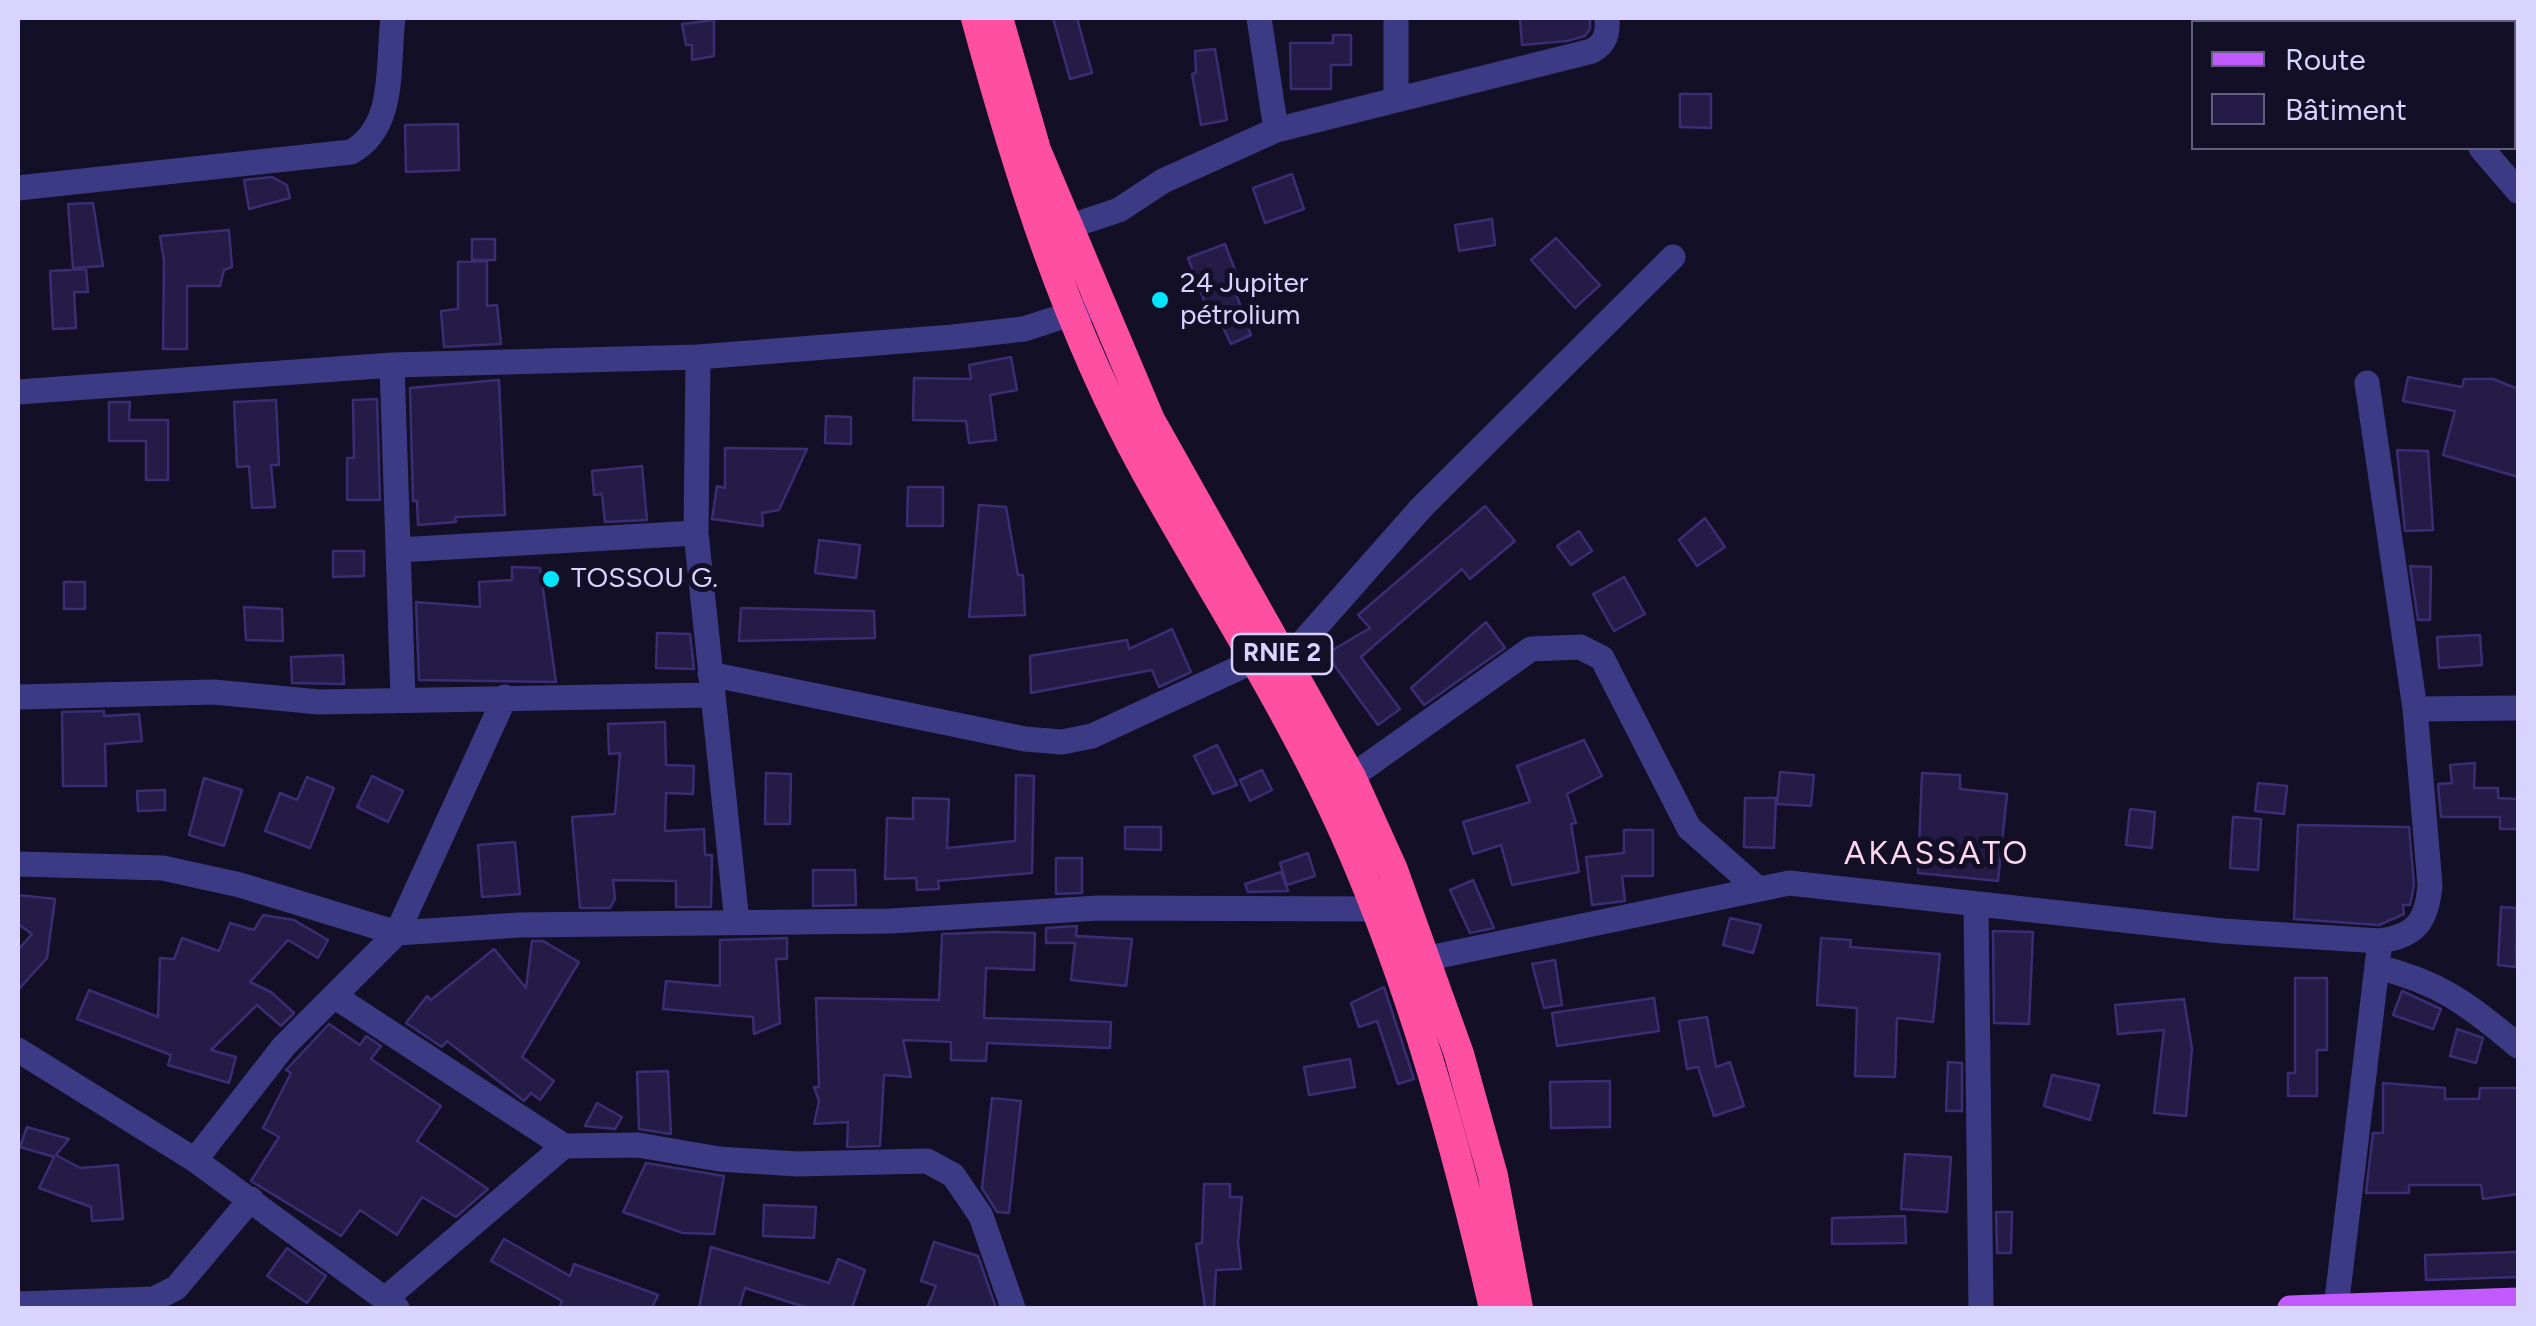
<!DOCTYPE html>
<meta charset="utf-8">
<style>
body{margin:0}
#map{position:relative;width:2536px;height:1326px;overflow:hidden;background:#130f26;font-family:Figtree,sans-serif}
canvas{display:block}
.frame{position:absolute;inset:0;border:20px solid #d9d4ff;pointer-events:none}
.legend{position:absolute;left:2191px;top:20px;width:325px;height:130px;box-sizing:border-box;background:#130f26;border:2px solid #625e7d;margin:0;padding:12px 18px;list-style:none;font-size:30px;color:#d9d4ff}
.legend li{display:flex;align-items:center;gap:20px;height:50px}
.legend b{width:50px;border:2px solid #625e7d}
</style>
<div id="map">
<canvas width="2536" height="1326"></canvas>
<div class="frame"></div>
<ul class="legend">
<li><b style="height:12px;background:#c25bff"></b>Route</li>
<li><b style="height:28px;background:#241b47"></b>Bâtiment</li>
</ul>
</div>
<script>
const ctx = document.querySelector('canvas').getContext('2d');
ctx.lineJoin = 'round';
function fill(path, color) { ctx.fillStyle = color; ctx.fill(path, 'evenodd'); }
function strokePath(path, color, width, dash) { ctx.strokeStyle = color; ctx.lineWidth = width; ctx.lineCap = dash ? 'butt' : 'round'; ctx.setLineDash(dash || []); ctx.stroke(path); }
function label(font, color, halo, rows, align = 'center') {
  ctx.font = font + ' Figtree,sans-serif'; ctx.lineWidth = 10; ctx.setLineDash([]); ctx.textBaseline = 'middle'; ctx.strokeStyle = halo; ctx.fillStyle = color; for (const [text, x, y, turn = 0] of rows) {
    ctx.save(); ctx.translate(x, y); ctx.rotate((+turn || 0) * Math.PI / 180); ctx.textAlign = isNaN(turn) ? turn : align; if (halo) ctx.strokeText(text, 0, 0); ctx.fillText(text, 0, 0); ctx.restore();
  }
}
const building = new Path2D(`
 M1053,18H1077L1092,73L1070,79Z
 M1520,18H1590V29L1585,36L1567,41L1522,45Z
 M714,20V56L692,60V45H686L682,24Z
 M1333,35H1351V65H1331V89H1291L1290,43H1333Z
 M1215,49L1227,120L1201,125L1192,74L1196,73L1195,51Z
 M1680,94H1711V128L1680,127Z
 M458,124L459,170L406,172L405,125Z
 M1292,174L1304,209L1265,223L1253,188Z
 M272,177L287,185L290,198L249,209L244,180Z
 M93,203L103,266L73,268L68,204Z
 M1492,219L1495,245L1459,251L1455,225Z
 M229,230L232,267L224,270L220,286H187V349H163L164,261L160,236Z
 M1556,238L1600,285L1575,308L1531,260Z
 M472,239H495V260H472Z
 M1225,244L1237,275L1230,277L1251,335L1231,344L1214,309L1208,311L1188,258Z
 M487,261V306L497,305L501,344L444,347L441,311L458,309V262Z
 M86,269L88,292H74L76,328L53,329L50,271Z
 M1011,357L1017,390L990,395L996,440L969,443L966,421L913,420L914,378L971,379L969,365Z
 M2408,377L2462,387L2464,379H2493L2518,389V477L2443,455L2455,411L2403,401Z
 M499,380L505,515L455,517L456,522L418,525L417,501H413L410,388Z
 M377,399L380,500H347V458H354L353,400Z
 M276,400L279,465H271L275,507L252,508L249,466L237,467L234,402Z
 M109,402H130L129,420H168V480H146V441H109Z
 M826,416L851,417V444L825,443Z
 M725,448L807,449L779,510L762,513L763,526L712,519L717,486L725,488Z
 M2397,450L2428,451L2433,530L2405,531Z
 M642,466L647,520L605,522L602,494L594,495L592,471Z
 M908,487H943V526H907Z
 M979,505L1006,507L1018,575H1023L1025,615L969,617Z
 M1485,506L1515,541L1470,579L1462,569L1361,657L1400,709L1378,725L1326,654L1370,628L1358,615Z
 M1705,518L1725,547L1697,566L1679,540Z
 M1579,531L1592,551L1571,565L1557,546Z
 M819,540L860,545L856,578L815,573Z
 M333,551H364V576L333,577Z
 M2410,566L2431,567L2430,620H2418Z
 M512,567L540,568L556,682L419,680L416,602L480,607L479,582L512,580Z
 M1624,577L1645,614L1614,631L1593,594Z
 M64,582H85V609H64Z
 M244,607L282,609L283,641L246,640Z
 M741,608L874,611L875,638L739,641Z
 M1486,622L1505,648L1424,705L1411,688Z
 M1172,629L1191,672L1159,687L1152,670L1031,693L1030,656L1127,640L1129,649Z
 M657,633L690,634L694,669L656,668Z
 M2480,635L2482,665L2439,668L2437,637Z
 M343,655L344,684L292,683L291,657Z
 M104,711V716L139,714L142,741L105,744L106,786H63L62,712Z
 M665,722L666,765L694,766L693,794L666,793L665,831L704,829L705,855H712L711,907H676V881L613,880L615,899L610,908H580L572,817L615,814L620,753L609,754L608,724Z
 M1584,740L1602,776L1567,794L1576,823L1571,824L1579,872L1512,885L1501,845L1473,854L1463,822L1530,802L1517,766Z
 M1217,745L1237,785L1213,794L1194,756Z
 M2475,763L2474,788H2498V798L2518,799V829H2500V817H2441L2438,784L2452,783L2450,765Z
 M1262,770L1272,790L1250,801L1240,780Z
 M1780,772L1814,775L1811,806L1777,804Z
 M766,773L791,774L790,824H765Z
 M1922,773L1960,775V789L2007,794L1998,881L1918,873Z
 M1016,775L1034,776L1032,873L938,881L939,889L917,890L916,878L885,879L887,818L913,819V798L949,799L947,848L1015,841Z
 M372,776L403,791L388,822L357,807Z
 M307,777L334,788L310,848L265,831L280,793L297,800Z
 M204,778L242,790L224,846L189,835Z
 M2258,783L2287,786L2284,814L2255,811Z
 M165,790V810L138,811L137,791Z
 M1745,798H1776L1774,848L1744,847Z
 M2130,809L2155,812L2152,848L2126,845Z
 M2233,817L2261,819L2258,870L2230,868Z
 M2298,825L2409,827L2414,885L2410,905H2403L2404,914L2379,925L2294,919Z
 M1125,827H1161V850L1125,849Z
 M1624,830H1653V876H1622L1625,901L1592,905L1586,857L1624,853Z
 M515,842L520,894L482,897L478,845Z
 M1308,853L1315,876L1287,885L1280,863Z
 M1056,858H1082V893L1056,894Z
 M813,870H855L856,905L813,906Z
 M1281,872L1288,891L1248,892L1245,884Z
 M1473,880L1494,928L1470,933L1450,890Z
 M18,895L55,899L47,958L18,990V950L32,934L18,924Z
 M2501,907L2517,908L2516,967L2498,965Z
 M263,915L294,920L328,940L318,958L288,940L250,982L271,992L294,1013L281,1026L257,1005L211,1050L236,1057L229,1083L168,1065L171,1055L77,1019L89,990L158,1017L160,958L174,959L182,938L219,951L230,923L254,930Z
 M1730,918L1761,925L1753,953L1723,945Z
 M1077,926L1076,936L1132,939L1126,986L1071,980L1075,943H1046V928Z
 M1993,931L2033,932L2029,1024L1994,1023Z
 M994,932L1035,933L1034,970L986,968L984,1018L1111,1022L1110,1048L987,1043L986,1061L951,1060V1042L903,1040L911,1077L884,1075L880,1146L847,1147L848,1122L814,1124L819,1101L814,1087H819L816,998L939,1000L942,934Z
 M787,938V959H776L780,1023L754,1034L753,1017L663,1009L666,981L720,986V940Z
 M1821,938L1851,940L1850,947L1940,954L1933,1022L1897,1018L1895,1077L1855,1076L1857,1008L1817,1005Z
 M532,941H543L579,962L522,1057L554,1081L540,1100L531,1093L524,1101L447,1041L442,1047L406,1023L427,996L431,1000L494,949L526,988Z
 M1555,960L1562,1005L1544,1008L1532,964Z
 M2295,978H2327V1050H2317V1096H2288V1073H2295Z
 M1384,987L1414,1079L1398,1084L1377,1021L1359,1027L1351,1003Z
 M2402,991L2441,1009L2433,1029L2393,1015Z
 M1654,998L1659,1031L1557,1046L1552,1013Z
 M2184,999L2192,1049L2186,1116L2154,1113L2164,1030L2118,1034L2115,1005Z
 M1707,1017L1716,1067L1730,1062L1744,1106L1714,1116L1698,1067L1687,1069L1679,1021Z
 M329,1024L360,1045L366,1036L381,1046L371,1059L441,1106L417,1141L488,1189L456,1217L422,1197L397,1235L360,1210L341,1236L251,1181L279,1137L263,1128L291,1073L286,1070Z
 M2457,1029L2483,1038L2476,1063L2450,1056Z
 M1350,1059L1355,1087L1309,1095L1304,1067Z
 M1948,1062L1962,1063V1111H1946Z
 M668,1071L671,1134L639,1129L637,1072Z
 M2052,1075L2099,1085L2090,1120L2044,1106Z
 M1610,1081V1127L1551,1128L1550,1082Z
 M2383,1083L2445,1088V1099H2479L2480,1088H2518V1194L2483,1199L2481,1185H2409V1193H2366L2373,1133H2383Z
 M992,1098L1021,1101L1009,1213L997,1212L982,1188Z
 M597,1103L622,1117L615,1129L585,1126Z
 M27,1127L69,1139L56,1155L80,1168L118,1165L123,1219L92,1221L91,1207L39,1188L54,1157L20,1147Z
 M1905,1154L1951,1157L1947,1212L1901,1209Z
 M646,1163L724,1176L714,1234L683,1233L623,1212Z
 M1204,1184H1230V1197H1242L1238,1243L1241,1269L1216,1270L1214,1308H1205L1196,1244L1202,1243Z
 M764,1205L816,1207L814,1238L763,1236Z
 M1996,1212H2012L2011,1253H1997Z
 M1905,1216L1906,1243L1832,1244V1218Z
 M504,1239L570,1276L574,1264L658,1295L652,1308H559L562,1301L491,1261Z
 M934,1242L978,1256L996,1308H927L936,1286L921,1281Z
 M711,1247L829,1283L838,1259L865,1270L852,1308H808L745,1288L739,1308H699Z
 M287,1248L326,1276L307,1303L267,1276Z
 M2518,1252V1277L2426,1280L2425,1255Z`);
fill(building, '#241b47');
strokePath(building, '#3b2d73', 2.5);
strokePath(new Path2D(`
 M1259,18L1276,130
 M1396,18V100
 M2388,18L2391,22
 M2481,148L2518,191
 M18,188L351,152C397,127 387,64 393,18
 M1068,227L1119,210L1163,181L1276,130L1592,51C1606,43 1608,33 1607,18
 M698,357L696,533L737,922
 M392,365L403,698
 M18,392L392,365L698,357L953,337L1024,329L1089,308
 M398,550L696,533
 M1286,661L1421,508L1673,257
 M710,674L1025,739L1062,742L1092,736L1256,660
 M18,697L214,692L319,702L712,695
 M2415,709L2518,708
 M1351,777L1531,649L1580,647L1602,658L1689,828L1756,887
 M18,864L163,868L240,885L397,933L519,925L891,921L1098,908L1376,909
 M1976,905L1981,1308
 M1424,959L1789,883L2222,931L2380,941
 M2377,967C2438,981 2471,1006 2518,1046
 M334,996L564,1146L638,1145L719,1159L797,1164L927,1161L953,1175L981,1216L1013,1308
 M18,1050L195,1160L397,1308
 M195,1160L284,1046L397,933L505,697
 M384,1300L564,1146
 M18,1304L154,1299L176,1288L251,1199
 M2336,1308L2380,941C2416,936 2427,921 2430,885L2415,709L2367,383`), '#3d3a85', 25);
strokePath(new Path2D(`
 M2290,1308L2518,1300`), '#c25bff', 25);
strokePath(new Path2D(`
 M976,18C1018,173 1067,328 1145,470C1212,591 1288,706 1345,834C1413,988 1456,1145 1494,1308
 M998,18L1036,150L1150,420L1351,777L1393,870L1459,1054L1493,1176L1518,1308`), '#ff4fa3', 30);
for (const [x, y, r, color] of [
 [1160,300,10,"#00e5ff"],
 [551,579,10,"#00e5ff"]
]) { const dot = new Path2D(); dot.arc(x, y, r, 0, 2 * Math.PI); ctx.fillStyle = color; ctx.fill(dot); strokePath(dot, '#130f26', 4); }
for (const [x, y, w] of [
 [1282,654,100]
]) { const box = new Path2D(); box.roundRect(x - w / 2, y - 20, w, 40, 8); ctx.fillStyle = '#130f26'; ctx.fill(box); strokePath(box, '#d9d4ff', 2.5); }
label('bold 25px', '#d9d4ff', null, [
 ["RNIE 2",1282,654]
]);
label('28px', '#d9d4ff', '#130f26', [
 ["24 Jupiter",1180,284],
 ["pétrolium",1180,316],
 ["TOSSOU G.",571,579]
], 'left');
ctx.letterSpacing = '2.5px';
label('32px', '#ffd6f0', '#130f26', [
 ["AKASSATO",1937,855]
]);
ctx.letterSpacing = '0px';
</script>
